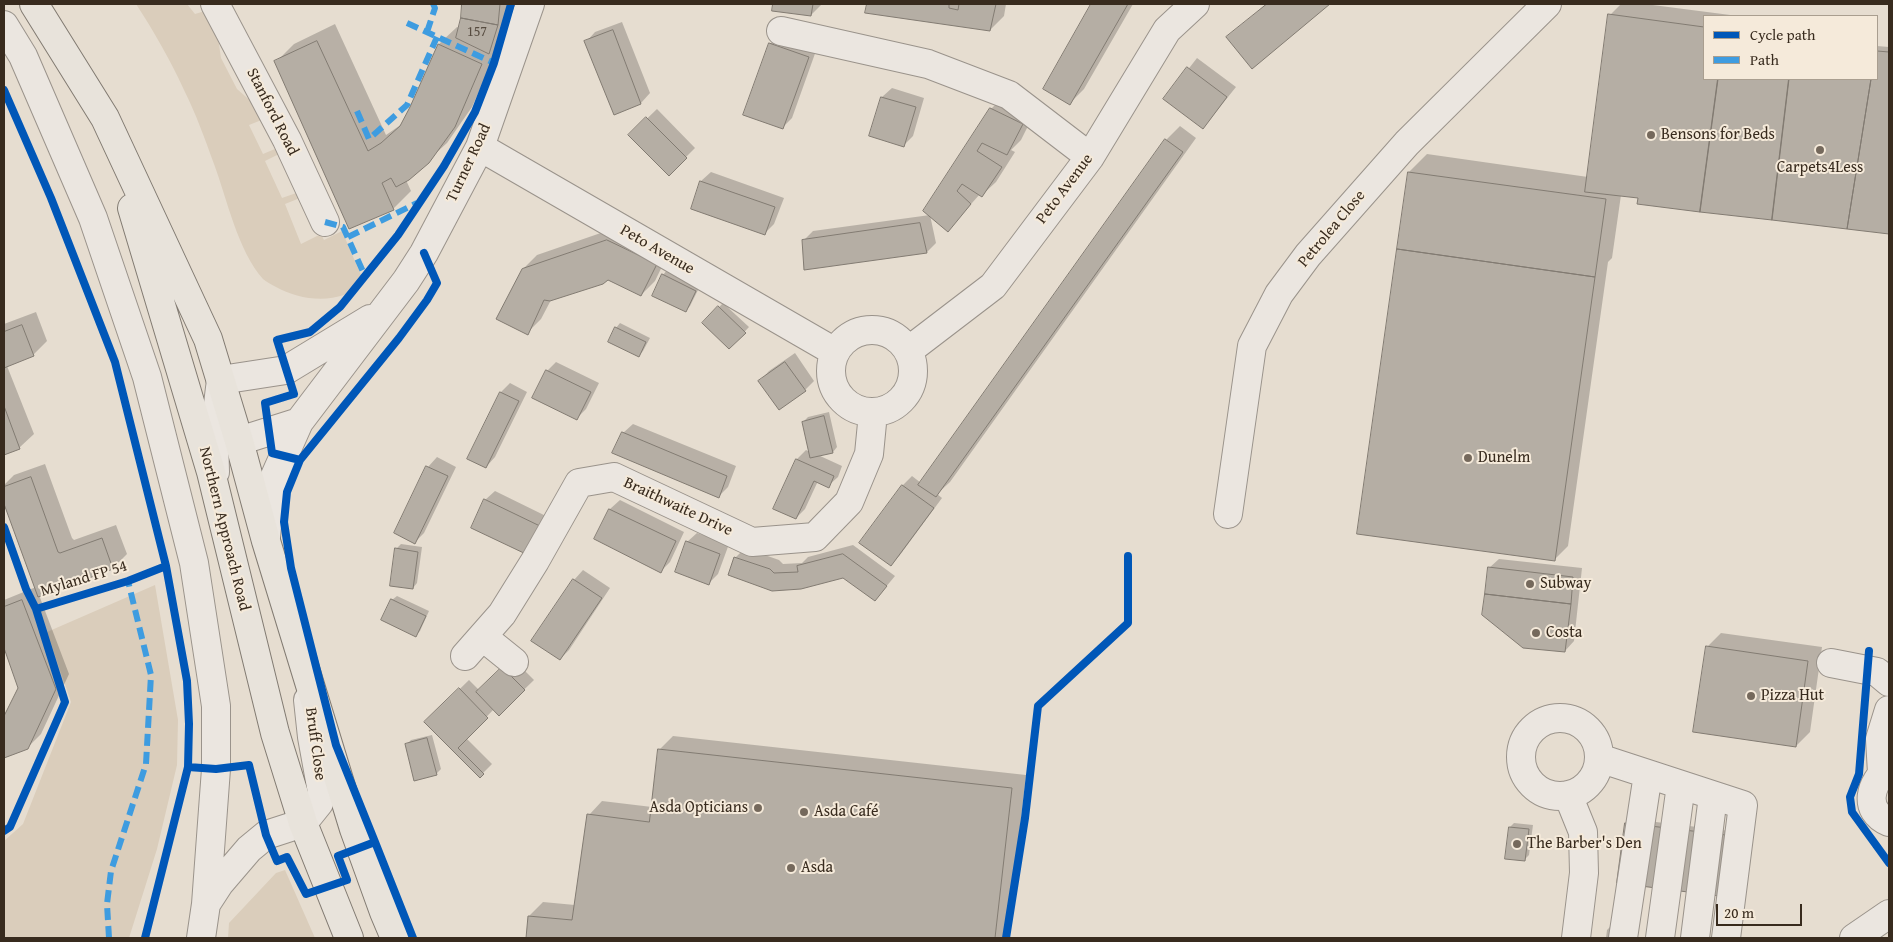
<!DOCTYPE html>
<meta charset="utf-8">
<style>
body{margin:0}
#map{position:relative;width:1893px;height:942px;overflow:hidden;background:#e6ddd0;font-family:"Gentium Book Plus",serif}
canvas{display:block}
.frame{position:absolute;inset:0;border:5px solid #382b1e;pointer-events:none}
.legend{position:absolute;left:1703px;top:15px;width:175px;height:65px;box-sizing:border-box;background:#f5eada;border:1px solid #a99e8f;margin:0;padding:6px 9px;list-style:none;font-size:15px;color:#382b1e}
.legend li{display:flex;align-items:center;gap:10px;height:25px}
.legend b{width:25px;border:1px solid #a99e8f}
.scale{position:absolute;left:1716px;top:904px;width:86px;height:22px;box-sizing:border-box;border:2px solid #382b1e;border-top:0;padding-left:6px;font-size:15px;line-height:18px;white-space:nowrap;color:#382b1e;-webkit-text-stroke:4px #f5eada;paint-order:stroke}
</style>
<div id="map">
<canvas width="1893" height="942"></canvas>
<div class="frame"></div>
<ul class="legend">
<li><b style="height:6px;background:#0057b8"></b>Cycle path</li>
<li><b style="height:6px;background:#3e9ce0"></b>Path</li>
</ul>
<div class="scale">20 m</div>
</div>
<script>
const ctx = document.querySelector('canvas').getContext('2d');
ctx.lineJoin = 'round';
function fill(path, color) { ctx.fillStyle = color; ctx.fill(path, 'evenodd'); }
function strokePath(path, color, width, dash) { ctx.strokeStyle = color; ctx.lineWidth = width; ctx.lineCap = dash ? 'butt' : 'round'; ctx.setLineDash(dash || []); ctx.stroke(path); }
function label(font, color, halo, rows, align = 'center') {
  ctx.font = font + ' "Gentium Book Plus",serif'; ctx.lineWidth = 4; ctx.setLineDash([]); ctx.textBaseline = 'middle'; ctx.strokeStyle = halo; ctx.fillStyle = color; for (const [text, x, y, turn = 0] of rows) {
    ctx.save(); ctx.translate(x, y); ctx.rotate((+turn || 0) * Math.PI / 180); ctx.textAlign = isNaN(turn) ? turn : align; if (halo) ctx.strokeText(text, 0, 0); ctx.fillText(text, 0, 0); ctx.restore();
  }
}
fill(new Path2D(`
 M136,4H187L195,14L205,11L217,31L221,58L237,89L269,117L249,125L263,154L282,146L285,151L265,161L282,198L302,191L305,196L285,204L301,244L321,234L324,240L342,231L364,282C341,306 301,301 276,287C271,284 266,282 263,279C238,251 227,199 214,164C205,139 196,114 184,90C171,61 153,30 136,4Z
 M155,585L178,720L177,765L157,849L129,938H4V841L23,824L71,702L47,632Z
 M285,870L315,938H228L229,923L276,873Z`), '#dacdbb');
fill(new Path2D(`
 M464,4H508L507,15L498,45L499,46L472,107L447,143L406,180L411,191L393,209L276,62L294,44L335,24L386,135L402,124L439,44L457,27L460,28Z
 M774,4H822L811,15L773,10Z
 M868,4H1006L1004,16L990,30L867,12Z
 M1092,4H1133L1084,89L1070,103L1045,88Z
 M1266,4H1328L1252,67L1228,38Z
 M1621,4H1645L1738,16H1704V79H1877V46L1889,47V233L1621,195L1612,258L1608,262L1568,546L1554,560L1409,172L1427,154L1588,177L1610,15Z
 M622,22L650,93L641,103L614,113L586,42L595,32Z
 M779,35L817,48L792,118L783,127L770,44Z
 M1197,58L1236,87L1203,128L1165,99Z
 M892,88L924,98L913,136L904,145L882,97Z
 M1005,95L1036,110L1021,140L1011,150L1015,152L996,182L982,195L980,194L948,230L925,211L991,109Z
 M657,109L695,148L669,174L630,135Z
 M1180,126L1196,138L950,482L937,494L942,498L900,555L891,565L861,543L903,485L912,476L921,483L1166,140Z
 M711,172L784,198L774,224L765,233L692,208L701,181Z
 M930,215L936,243L927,252L803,241L813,231Z
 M621,226L670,250L655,281L641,295L607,278L551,300L541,319L527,333L523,269L537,255Z
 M667,270L700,286L690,306L686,310L663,275Z
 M723,303L749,327L729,348L704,323Z
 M36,312L47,341L33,355L7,366L34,434L20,447L4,453V324Z
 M620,323L650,338L643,351L639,356L616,328Z
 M795,353L814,381L805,390L760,381L769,371Z
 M556,362L599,383L586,409L577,418L547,371Z
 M510,383L527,392L495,457L486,467L501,392Z
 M829,412L837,447L833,452L818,455L842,466L838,477L828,486L818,481L805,509L796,518L775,508L797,459L806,450L810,452L803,422L808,417Z
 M633,424L736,466L728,487L719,496L623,433Z
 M437,457L456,467L424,533L415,542L428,467Z
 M45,464L72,538L74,540L116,525L127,554L113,568L39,595L69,674L41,734L27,748L4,757V715L8,714L20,688L4,645V600L36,587L4,500V485L14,475Z
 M495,491L550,518L537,544L485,500Z
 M620,500L684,532L670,562L661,571L596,539L610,509Z
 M697,533L729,544L718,574L709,583L687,542Z
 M401,544L422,547L417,583L413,588L396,549Z
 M853,545L895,576L875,600L843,577L729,574L736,557L745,548L779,560L783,564L802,563L808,557Z
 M1499,559L1582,568L1574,641L1565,651L1489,568Z
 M583,570L610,588L569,650L560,659L574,580Z
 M397,596L429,611L420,631L416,635L392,600Z
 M1721,633L1822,647L1810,732L1796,746L1707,647Z
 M512,658L534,680L499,714L494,709L466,738L492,764L480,776L426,722L469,680L479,690Z
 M432,735L441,769L436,774L406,745L411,740Z
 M673,736L1026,775L1007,938H527L529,916L543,902L575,905L589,815L602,801L652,807L659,750Z
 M1631,819L1747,833L1619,882L1626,823Z
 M1514,823L1533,825L1529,855L1524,860L1510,827Z
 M1611,926L1621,938H1606L1607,930Z`), '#0003');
const building = new Path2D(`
 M462,4H500L498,25L461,18Z
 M773,4H813L811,16L772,11Z
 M867,4H949V8L958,10L959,4H996L990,31L865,13Z
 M1091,4H1128L1070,105L1043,89Z
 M1267,4H1330L1252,69L1226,37Z
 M1608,14L1704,27V79H1718L1700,212L1637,204L1638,198L1585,192Z
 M461,18L498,25L489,54L456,38Z
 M613,30L641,104L614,115L584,41Z
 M317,41L368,151L381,143L400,126L410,107L438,44L482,64L455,127L429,163L409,180L396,187L391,178L382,183L394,210L349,229L274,61Z
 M769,43L809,57L783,129L743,115Z
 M1877,51L1889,52V234L1847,229L1871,79H1877Z
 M1187,67L1227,97L1203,129L1163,99Z
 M1718,79H1789L1772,220L1700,212Z
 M1789,79H1871L1847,229L1772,220Z
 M881,97L916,107L904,147L869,136Z
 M990,108L1023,124L1007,155L982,143L977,151L1002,167L982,197L962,184L957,191L971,204L948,232L923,211Z
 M646,117L687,158L669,176L628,135Z
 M1165,139L1183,152L936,497L918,485Z
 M1408,172L1606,199L1595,277L1397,249Z
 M700,181L775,207L765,235L691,209Z
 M920,223L927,253L804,270L802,240Z
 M607,240L657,264L641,296L608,280L603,284L550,301L544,300L528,335L496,319L522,269Z
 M1397,249L1595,277L1555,561L1357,534Z
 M662,274L696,291L686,312L652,296Z
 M718,306L746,333L729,349L702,323Z
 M22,325L34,356L4,368V332Z
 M615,327L646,342L639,357L608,342Z
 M785,362L806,391L779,410L758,381Z
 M546,370L591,392L577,420L532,398Z
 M500,392L519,401L486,468L467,459Z
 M4,406L20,449L4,455Z
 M824,416L833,453L810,458L802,422Z
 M622,432L727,476L719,498L612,453Z
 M796,459L834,476L829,488L814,481L796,519L773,509Z
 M426,466L448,476L415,544L394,533Z
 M31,477L58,552L60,553L102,538L113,569L38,597L4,504V487Z
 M902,485L934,508L891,566L859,543Z
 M484,499L542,527L528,555L471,528Z
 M609,509L676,541L661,573L594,539Z
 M686,541L720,554L709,585L675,572Z
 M395,548L418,552L413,589L390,586Z
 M843,554L887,586L875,601L843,578L801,589L772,591L728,575L734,557L770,569L774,573L798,572L797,566Z
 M1488,567L1573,577L1571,604L1485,594Z
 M573,579L602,598L560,660L531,641Z
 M1485,594L1571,604L1565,652L1523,648L1482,615Z
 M391,599L426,616L416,637L381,620Z
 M22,600L56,689L28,749L4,758V716L18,688L4,648V607Z
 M1706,646L1808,661L1796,747L1693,732Z
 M502,667L525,690L499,716L476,692Z
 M459,688L488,718L458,748L484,774L480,778L424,722Z
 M427,738L437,775L414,781L405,744Z
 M658,749L1012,788L995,938H526L528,916L572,920L587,814L649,822Z
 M1625,823L1743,837L1735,898L1617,883Z
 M1509,827L1529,829L1525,861L1505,859Z`);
fill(building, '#b5aea4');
strokePath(building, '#827b72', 1);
const minor = new Path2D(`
 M215,4L287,140L325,222
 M4,25L23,56L93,218L147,377L194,563L216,706V769L206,904L201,938
 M781,31L928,64L1009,95L1090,157
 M480,147L835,352
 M831 371a41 41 0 1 1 82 0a41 41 0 1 1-82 0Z
 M908,351L993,286L1090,157L1167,30L1195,4
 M216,436L239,441L299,422
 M215,472L214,436L221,380L286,370L370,319
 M1228,514L1252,346L1279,294L1308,255L1407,143L1547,4
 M266,537L271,485L299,422L406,281L424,253L480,147L530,4
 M483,637L514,662
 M465,656L502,614L535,561L579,483L614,477L752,542L815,537L849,502L869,454L873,413
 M1831,663L1877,672L1889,682
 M1521 757a39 39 0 1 1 78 0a39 39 0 1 1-78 0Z
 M1599,758L1743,805L1726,938
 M1889,768C1870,782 1862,811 1889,822
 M1882,773L1880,739L1889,710
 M1568,795L1583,832L1584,873L1576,938
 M206,904L219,884L249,849L266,835L303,823L319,803L322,792L312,737L308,700
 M1623,938L1648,774
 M1660,938L1681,785
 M1695,938L1713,796
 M1854,938L1889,914`);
const major = new Path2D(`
 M34,4L105,118L208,339L239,441L266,541L354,829L384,912L395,938
 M132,208L211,472L275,733L303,823L349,938`);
strokePath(minor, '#9a938b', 30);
strokePath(major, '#827b72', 30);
strokePath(minor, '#ebe6e0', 28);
strokePath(major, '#e8e3db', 28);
strokePath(new Path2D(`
 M407,23L494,63
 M427,32L435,8L433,4
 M357,111L369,139L407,105L437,37
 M325,222L343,227L365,276
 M348,237L417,203
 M109,938L107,904L111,871L146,764L151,675L128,581`), '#3e9ce0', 6, [12, 6]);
strokePath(new Path2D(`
 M4,90L51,198L115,362L166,566L187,681L189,724L188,767L216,769L249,765L266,835L277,861L287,857L306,894L347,880L338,856L375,842L413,938
 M300,460L399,338L427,300L437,283L424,253
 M4,527L26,589L36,609L65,702L10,827L4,831
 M36,609L128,581L166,566
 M1869,651L1859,774L1850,797L1852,812L1889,863
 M375,842L336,745L291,568L284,522L287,492L300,460L272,453L265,403L294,394L277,340L310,332L340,307L398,235L444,166L475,112L494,63L511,4
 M145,938L188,767
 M1006,938L1025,818L1038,706L1128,623V556`), '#0057b8', 8);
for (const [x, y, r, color] of [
 [1651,135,5,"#75695c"],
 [1820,150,5,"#75695c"],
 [1468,458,5,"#75695c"],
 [1530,584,5,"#75695c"],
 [1536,633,5,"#75695c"],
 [1751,696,5,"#75695c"],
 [758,808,5,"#75695c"],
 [804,812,5,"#75695c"],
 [1517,844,5,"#75695c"],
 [791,868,5,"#75695c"]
]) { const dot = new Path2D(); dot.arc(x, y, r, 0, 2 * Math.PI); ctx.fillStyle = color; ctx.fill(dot); strokePath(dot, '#f5eada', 2); }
label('14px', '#574c40', null, [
 ["157",477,32]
]);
label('16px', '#382b1e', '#f5eada', [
 ["Stanford Road",272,112,63],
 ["Turner Road",469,163,-65],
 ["Peto Avenue",1065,189,-53],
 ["Petrolea Close",1332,229,-50],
 ["Peto Avenue",657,250,30],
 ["Braithwaite Drive",678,507,25],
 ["Northern Approach Road",224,529,76],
 ["Myland FP 54",84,579,-17],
 ["Bruff Close",315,744,82]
]);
label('16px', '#382b1e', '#f5eada', [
 ["Bensons for Beds",1661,135],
 ["Carpets4Less",1820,168,"center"],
 ["Dunelm",1478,458],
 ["Subway",1540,584],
 ["Costa",1546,633],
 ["Pizza Hut",1761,696],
 ["Asda Opticians",748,808,"right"],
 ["Asda Café",814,812],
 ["The Barber's Den",1527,844],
 ["Asda",801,868]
], 'left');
</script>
